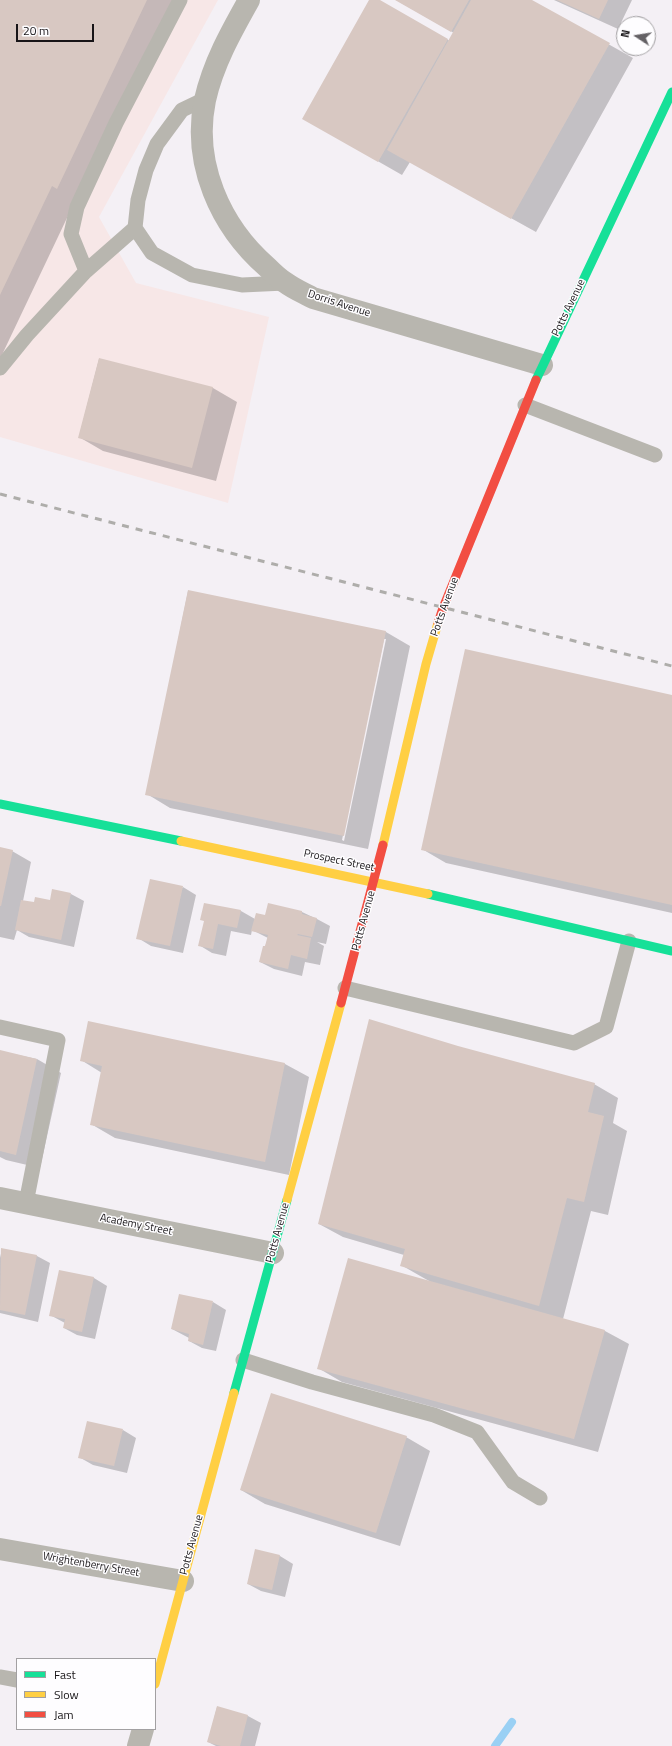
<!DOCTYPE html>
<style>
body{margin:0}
#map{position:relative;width:672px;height:1746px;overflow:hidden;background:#f4f0f5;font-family:"Titillium Web",sans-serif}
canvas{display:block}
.legend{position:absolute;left:16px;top:1658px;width:140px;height:72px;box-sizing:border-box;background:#fefdff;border:1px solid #a2a0a2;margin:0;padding:5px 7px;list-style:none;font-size:12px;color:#171417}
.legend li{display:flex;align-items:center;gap:8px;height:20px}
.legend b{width:20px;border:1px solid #a2a0a2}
.north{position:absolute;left:616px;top:16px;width:40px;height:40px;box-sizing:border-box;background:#fefdff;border:1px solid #a2a0a2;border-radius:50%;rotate:282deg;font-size:11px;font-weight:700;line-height:16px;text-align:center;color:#171417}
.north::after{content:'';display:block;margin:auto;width:14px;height:18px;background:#646165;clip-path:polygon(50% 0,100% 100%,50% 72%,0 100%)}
.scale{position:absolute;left:16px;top:24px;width:78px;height:18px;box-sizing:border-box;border:2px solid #171417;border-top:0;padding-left:5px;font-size:12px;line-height:14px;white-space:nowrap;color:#171417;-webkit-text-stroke:3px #fefdff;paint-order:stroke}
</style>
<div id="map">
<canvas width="672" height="1746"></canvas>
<ul class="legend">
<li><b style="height:5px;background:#16e098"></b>Fast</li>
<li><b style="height:5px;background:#ffcf43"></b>Slow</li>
<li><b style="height:5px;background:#f24e42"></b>Jam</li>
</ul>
<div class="north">N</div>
<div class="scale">20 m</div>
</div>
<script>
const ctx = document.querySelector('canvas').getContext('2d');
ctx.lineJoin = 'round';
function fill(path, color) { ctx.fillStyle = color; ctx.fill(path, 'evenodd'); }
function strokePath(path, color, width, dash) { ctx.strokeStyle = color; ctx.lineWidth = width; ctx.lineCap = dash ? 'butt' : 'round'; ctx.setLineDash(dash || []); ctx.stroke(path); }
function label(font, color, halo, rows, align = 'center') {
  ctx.font = font + ' "Titillium Web",sans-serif'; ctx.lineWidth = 3; ctx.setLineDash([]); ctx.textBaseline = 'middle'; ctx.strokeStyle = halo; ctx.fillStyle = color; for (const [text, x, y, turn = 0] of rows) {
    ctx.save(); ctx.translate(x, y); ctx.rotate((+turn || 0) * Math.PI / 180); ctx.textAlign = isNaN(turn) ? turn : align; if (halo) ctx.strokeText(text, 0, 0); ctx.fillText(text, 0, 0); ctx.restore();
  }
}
fill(new Path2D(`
 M0,0H218L99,217L136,283L269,317L228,503L0,437Z`), '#f7e7e7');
fill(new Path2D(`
 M0,0H175L76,199L0,359Z
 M370,0H378L450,41L454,33L396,0H530L633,58L536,232L410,162L402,175L304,119Z
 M554,0H632L618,29Z
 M99,359L213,388L237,402L216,481L103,451L79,437Z
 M188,591L386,632L410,646L368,849L170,808L147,794ZM384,639H386L344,841L342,840Z
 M672,696V913L446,863L422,849Z
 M0,848L12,851L31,862L23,901L35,904L51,901L71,894L84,901L74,947L29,937L17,930L14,940L0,937Z
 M183,887L196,895L183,953L151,946L138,938Z
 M205,904L241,911L255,919L266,916L269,904L302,912L317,919L330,926L326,944L317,942L324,946L320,965L305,962L302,976L274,969L260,962L268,938L252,930L251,935L231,931L226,956L212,953L199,945L205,921Z
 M89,1023L285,1064L309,1077L289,1175L115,1138L91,1124L102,1073L81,1060Z
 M458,1047L594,1084L618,1098L613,1123L627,1131L608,1215L591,1211L563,1319L605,1331L629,1344L598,1452L342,1382L318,1368L429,1281L401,1265L404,1255L343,1237L319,1224Z
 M0,1051L37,1059L61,1073L40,1168L6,1160L0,1157Z
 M2,1249L37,1256L50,1263L38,1322L0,1313V1258Z
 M60,1271L94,1278L107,1286L95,1339L77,1335L64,1328L65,1323L50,1315Z
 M213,1302L226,1310L216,1351L202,1348L189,1341V1338L172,1329Z
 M123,1430L136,1438L127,1473L93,1465L79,1457Z
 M406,1437L430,1451L400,1546L265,1504L241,1490Z
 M256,1550L280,1556L293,1564L285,1597L261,1591L248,1584Z
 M217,1707L248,1716L261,1723L255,1746H216L208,1742Z`), '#0003');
strokePath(new Path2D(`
 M495,1746L512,1722`), '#9ad0f4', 8);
fill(new Path2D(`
 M0,0H147L57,189L52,186L0,295Z
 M369,0H380L448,39L378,162L302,119Z
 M395,0H469L451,32Z
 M471,0H532L610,43L511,219L387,150Z
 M557,0H608L599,19Z
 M99,358L213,387L192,468L78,438Z
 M188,590L386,631L344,836L145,795Z
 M465,649L672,695V905L421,850Z
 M0,847L13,850L1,906H0Z
 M150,879L183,886L170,946L136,939Z
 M52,889L71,893L61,940L15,930L21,900L34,902L35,897L50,900Z
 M204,903L241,910L237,928L218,924L213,949L198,946L204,921L200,920Z
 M268,903L302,911V914L317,918L312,937L298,934L297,935L311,938L307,959L291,955L288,969L259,962L263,946H265L268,935L251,931L256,913L265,915Z
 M369,1019L458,1046L595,1083L588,1112L604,1116L584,1202L567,1198L539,1306L400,1266L405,1249L318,1224Z
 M88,1021L285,1063L265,1162L90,1125L102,1066L80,1061Z
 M0,1050L37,1059L16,1155L0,1151Z
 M1,1248L37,1255L25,1315L0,1310Z
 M348,1258L605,1330L574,1439L317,1369Z
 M59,1270L94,1277L82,1332L63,1328L65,1319L49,1316Z
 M179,1294L213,1301L203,1345L188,1341L189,1334L171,1329Z
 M271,1393L407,1436L376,1533L240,1490Z
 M87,1421L123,1429L114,1466L78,1458Z
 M255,1549L280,1555L272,1590L247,1584Z
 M217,1706L248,1715L240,1746H221L207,1742Z`), '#d8c8c2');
strokePath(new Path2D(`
 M205,99L182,110L157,144L146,170L138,200L135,228L152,253L192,275L242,285L285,283
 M86,271L71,234L77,207L116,123L180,0
 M0,368L27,335L86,271L135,228
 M525,405L655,455
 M345,988L574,1043L606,1027L629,941
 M0,1027L58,1040L26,1203
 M243,1360L312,1382L434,1415L477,1432L513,1482L540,1498
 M0,1677L17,1680`), '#b8b6af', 15);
strokePath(new Path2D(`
 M249,0C231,32 213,64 205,100C192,163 220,226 267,267C273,273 279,279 286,283C294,289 304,293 313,298L542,365
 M0,1198L273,1253
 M0,1549L183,1581
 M138,1746L143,1729`), '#b8b6af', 22);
strokePath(new Path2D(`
 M536,380L672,92
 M0,804L181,841
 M428,894L672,951
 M234,1393L287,1200`), '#16e098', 9);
strokePath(new Path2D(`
 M181,841L428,894
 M383,845L426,664L438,623
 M287,1200L341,1003
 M155,1684L234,1393`), '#ffcf43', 9);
strokePath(new Path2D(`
 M438,623L443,608L536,380
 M341,1003L383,845`), '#f24e42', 9);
strokePath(new Path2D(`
 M0,494L672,666`), '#aeadaa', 3, [7, 7]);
label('11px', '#171417', '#fefdff', [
 ["Dorris Avenue",339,304,18],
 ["Potts Avenue",569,308,-64],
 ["Potts Avenue",445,607,-70],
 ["Prospect Street",339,861,12],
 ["Potts Avenue",364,921,-75],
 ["Academy Street",136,1225,11],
 ["Potts Avenue",278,1233,-75],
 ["Potts Avenue",192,1545,-75],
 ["Wrightenberry Street",91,1565,10]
]);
</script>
